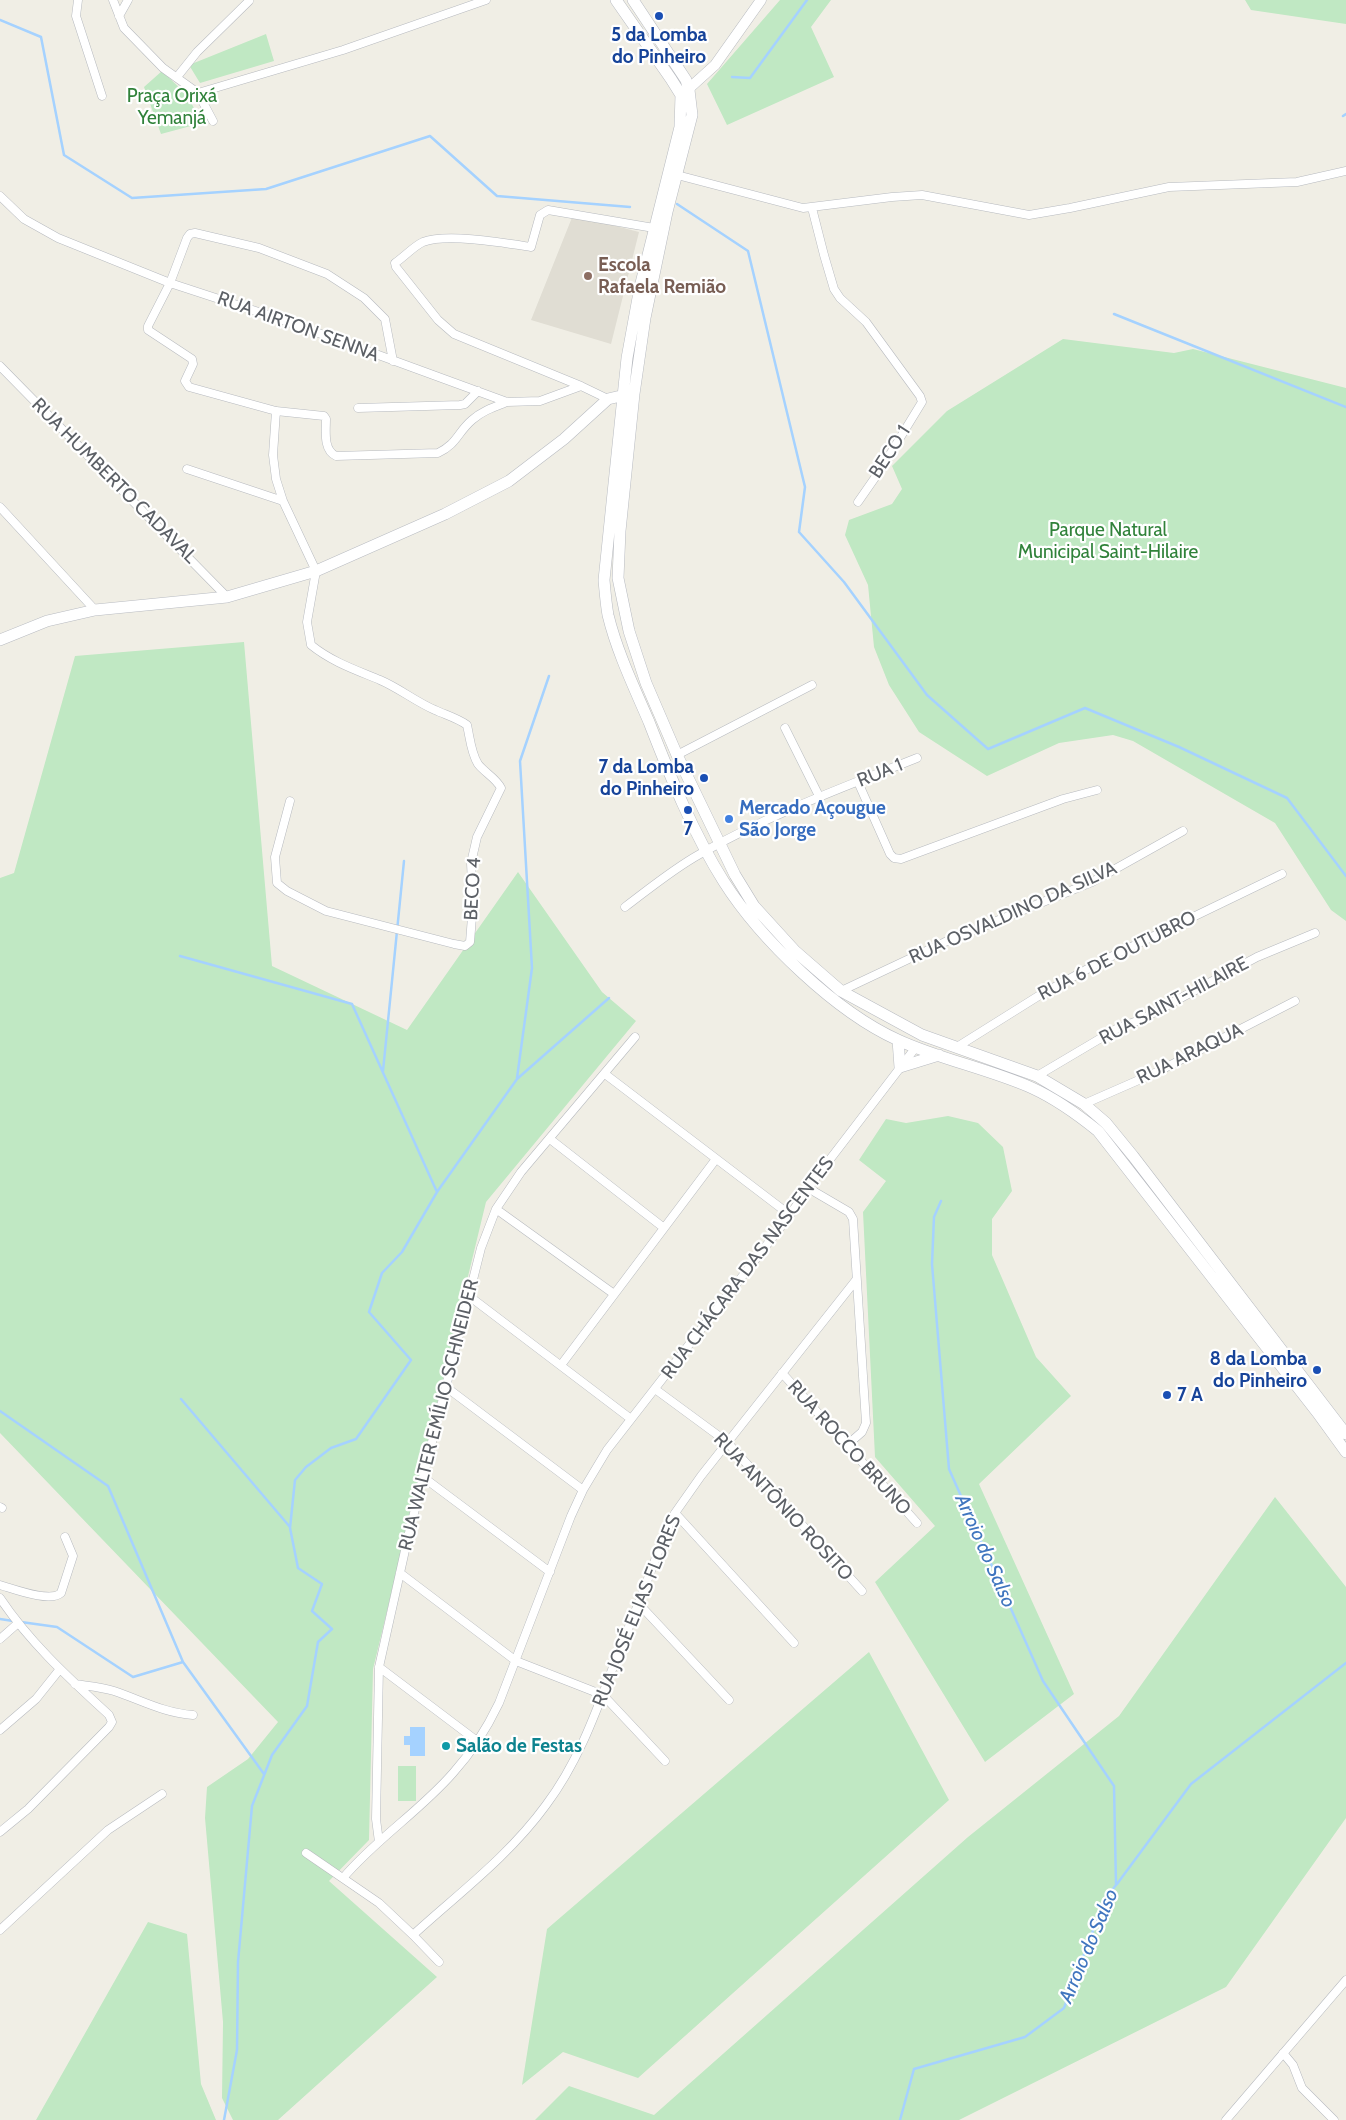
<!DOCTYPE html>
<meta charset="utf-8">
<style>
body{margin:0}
canvas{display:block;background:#f0eee5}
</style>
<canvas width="1346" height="2120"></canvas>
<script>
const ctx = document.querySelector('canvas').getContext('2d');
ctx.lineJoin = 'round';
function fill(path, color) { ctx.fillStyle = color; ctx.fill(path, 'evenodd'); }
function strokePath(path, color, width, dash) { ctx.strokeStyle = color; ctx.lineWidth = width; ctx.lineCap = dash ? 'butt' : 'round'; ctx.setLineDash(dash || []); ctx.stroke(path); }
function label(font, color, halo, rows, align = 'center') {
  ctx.font = font + ' Cabin,sans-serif'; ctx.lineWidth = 4.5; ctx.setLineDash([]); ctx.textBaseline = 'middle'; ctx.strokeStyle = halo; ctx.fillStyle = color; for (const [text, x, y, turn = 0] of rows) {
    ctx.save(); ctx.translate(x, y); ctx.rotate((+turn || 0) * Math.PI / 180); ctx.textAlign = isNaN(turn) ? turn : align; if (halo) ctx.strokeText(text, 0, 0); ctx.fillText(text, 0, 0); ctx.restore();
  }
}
fill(new Path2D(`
 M573,215L639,232L611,344L531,320Z`), '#e0ddd3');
fill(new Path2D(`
 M780,0H831L811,27L834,77L727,125L707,84Z
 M1245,0H1346V24L1251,10Z
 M266,34L274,61L200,83L189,65Z
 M162,71L187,95L202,123L161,134L144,87Z
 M1063,339L1174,353L1193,349L1346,388V921L1331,910L1275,823L1133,741L1113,735L1059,743L987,776L919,732L889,685L874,647L868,585L845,535L849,520L892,504L902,489L892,466L947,411Z
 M244,642L272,966L407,1030L518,872L602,992L636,1021L486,1202L373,1669L369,1840L329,1881L437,1977L278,2120H233L222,2098L223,2022L205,1818L207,1787L248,1759L278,1722L0,1433V878L14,873L75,656Z
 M948,1116L978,1123L1003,1147L1012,1191L992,1219V1255L1036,1357L1071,1396L979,1484L1074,1694L985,1762L875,1582L935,1526L875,1457L863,1212L886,1181L859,1160L886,1119L906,1123Z
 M1275,1497L1346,1587V1818L1226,1987L959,2120H535L569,2086L654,2115L968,1837L1119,1716Z
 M869,1652L949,1800L638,2078L563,2052L522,2085L547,1929Z
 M398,1766H416V1801H398Z
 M148,1922L187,1934L201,2084L216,2120H36Z`), '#c0e8c3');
fill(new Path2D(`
 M410,1727H425V1756H410V1745H404V1736H410Z`), '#a5d2ff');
strokePath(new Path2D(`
 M0,20L41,37L64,155L132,198L266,189L430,136L497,196L630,207
 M732,77L750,78L807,0
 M1343,116L1346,114
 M677,204L748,251L805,487L799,532L844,582L927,695L988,749L1085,708L1179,747L1287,798L1346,876
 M1114,314L1346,407
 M180,956L352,1004L437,1192
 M383,1071L404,861
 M517,1078L532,968L520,761L549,676
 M181,1399L290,1527
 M0,1411L108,1486L183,1662L264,1774
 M0,1619L13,1621
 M21,1622L57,1627L133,1677L183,1662
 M1117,1884L1191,1784L1346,1663
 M224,2120L237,2050L238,1962L252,1806L272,1755L307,1706L318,1642L332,1629L312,1611L322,1584L298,1568L290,1528L295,1480L306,1467L331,1448L356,1439L411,1360L369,1312L382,1273L402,1252L437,1192L517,1079L609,998
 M900,2120L914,2069L1025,2037L1064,2008L1104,1901L1116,1885L1114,1786L1043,1681L949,1469L932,1264L934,1217L941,1201`), '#a5d2ff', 2.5);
const minor = new Path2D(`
 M78,0L76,16L102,96
 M113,0L124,28L163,68L198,93L213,121
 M119,16L128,0
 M177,77L197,52L249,1
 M198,93L343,50L486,0
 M677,175L803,208L892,197L922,195L1029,215L1070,208L1169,187L1297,182L1346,171
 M0,196L24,219L58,238L170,283L280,319L507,402L540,401L581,386L608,399
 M812,208L824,255L834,289L840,298L866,322L920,396L922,402L881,469L858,502
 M393,361L385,319L364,298L327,274L259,248L195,233L190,234L187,238L170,283L148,326V330L192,359L193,364L185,381L189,387L276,411L324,416L326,419C326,431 323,450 336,456L438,453C457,444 457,433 472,420C482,411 494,407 507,402
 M0,366L227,597
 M581,386L454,334L438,320L396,267L395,263C404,257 414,246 423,242C447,233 505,243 531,247L540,215L548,210L654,228
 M358,408L460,405L465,404L478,391
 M276,411L273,455L276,479L283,501L316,571L307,622L311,645C332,662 356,670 380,680C399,688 416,702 435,710C446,715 457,718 467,725C470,738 471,753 478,764C485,773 496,778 501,788L477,837L471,863L473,904L470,942L465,946L454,944L326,911L287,891L277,883L275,857L290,801
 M187,469L283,501
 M0,507L95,610
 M785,728L819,796
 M677,755L812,685
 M858,782L890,854L894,858L901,859L1063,799L1097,790
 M625,907C649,889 673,869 700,854C768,815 844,787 917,758
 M841,991L945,942L1092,882L1183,831
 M957,1047L1040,995L1102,961L1282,874
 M605,1074L790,1215
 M1037,1076L1118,1028L1140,1020L1257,957L1315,933
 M1084,1104L1157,1072L1295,1001
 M550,1139L664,1228
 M808,1188L849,1212L853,1219L866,1423L862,1432L847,1445
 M496,1209L614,1294
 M469,1296L631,1419
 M561,1365L716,1159
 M782,1373L917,1523
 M446,1387L583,1490
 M655,1389L727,1442L862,1591
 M423,1477L550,1572
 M0,1507L2,1508
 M675,1513L794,1643
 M400,1573L516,1661L603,1695L665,1761
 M0,1585C14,1589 50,1603 61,1593L73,1556L65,1537
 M0,1598C30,1643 70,1679 109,1715L112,1722L109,1727L28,1809L0,1832
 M638,1603L729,1700
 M0,1639L17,1624
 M379,1667L477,1741
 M75,1684C88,1686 102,1687 114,1691C141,1700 164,1713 193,1715
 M0,1730L36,1699L60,1669
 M379,1842L376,1819L379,1667L408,1537L481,1248L496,1209L521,1172L635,1037
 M306,1853L379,1903L413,1935L439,1962
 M343,1878C376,1839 420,1811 453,1773C472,1752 487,1728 499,1703L571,1516L583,1490L607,1450L790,1215L808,1188L916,1047
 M0,1930L108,1830L162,1794
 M413,1935C459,1893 509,1856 546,1805C583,1756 601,1697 623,1641C639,1604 653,1566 667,1528L675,1513L701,1476L856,1280
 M1283,2053L1293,2065L1302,2088L1334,2120
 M1226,2120L1346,1980`);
const tertiary = new Path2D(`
 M684,93L715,65L761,0`);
const secondary = new Path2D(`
 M616,0L671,79L681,95L680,127L640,287L627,358L604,580C605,591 606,604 608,615C617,652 634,687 649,722C670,776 693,833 724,882C761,940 836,1012 898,1040C939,1059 989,1069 1032,1088C1056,1099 1077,1114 1098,1131L1317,1412L1346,1452
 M633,0L686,80L689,90L692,115L667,212L645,318L634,394L620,531L618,578L629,631L646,683L677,755L735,875L754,906L795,951L841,991L922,1035L1037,1076L1084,1104L1106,1123L1133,1156L1346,1434
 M0,640L47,621L95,610L227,597L316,571L445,514L509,481L564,439L608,399L629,394
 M898,1040L900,1067L939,1055`);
strokePath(minor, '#b7babf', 9);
strokePath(tertiary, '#b7babf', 11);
strokePath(secondary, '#b8bbc1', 12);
strokePath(minor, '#fff', 8);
strokePath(tertiary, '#fff', 10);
strokePath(secondary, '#fff', 11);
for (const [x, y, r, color] of [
 [659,16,5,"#1a4fb4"],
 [588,276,5,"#8d6e63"],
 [704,778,5,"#1a4fb4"],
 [688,810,5,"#1a4fb4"],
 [729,819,5,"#3f7fe0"],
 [1317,1370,5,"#1a4fb4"],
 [1167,1395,5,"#1a4fb4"],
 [446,1746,5,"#0f9aa8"]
]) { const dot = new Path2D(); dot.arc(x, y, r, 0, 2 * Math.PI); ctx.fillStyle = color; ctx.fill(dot); strokePath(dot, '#fff', 2); }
label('bold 19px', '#164399', '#fff', [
 ["5 da Lomba",659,35],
 ["do Pinheiro",659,57],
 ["7 da Lomba",694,767,"right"],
 ["do Pinheiro",694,789,"right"],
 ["7",688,829],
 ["8 da Lomba",1307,1359,"right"],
 ["do Pinheiro",1307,1381,"right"],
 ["7 A",1177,1395,"left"]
]);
label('19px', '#30823a', '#fff', [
 ["Praça Orixá",172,96],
 ["Yemanjá",172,118],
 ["Parque Natural",1108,530],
 ["Municipal Saint-Hilaire",1108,552]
]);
label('bold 19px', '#785e54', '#fff', [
 ["Escola",598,265],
 ["Rafaela Remião",598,287]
], 'left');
label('19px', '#5c6066', '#fff', [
 ["RUA AIRTON SENNA",298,327,20],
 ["BECO 1",890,452,-57],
 ["RUA HUMBERTO CADAVAL",114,481,45],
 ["RUA 1",880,773,-22],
 ["BECO 4",473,889,-87],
 ["RUA OSVALDINO DA SILVA",1013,913,-24],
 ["RUA 6 DE OUTUBRO",1117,956,-27],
 ["RUA SAINT-HILAIRE",1174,1001,-28],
 ["RUA ARAQUA",1190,1054,-26],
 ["RUA CHÁCARA DAS NASCENTES",748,1268,-53],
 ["RUA WALTER EMÍLIO SCHNEIDER",439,1415,-76],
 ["RUA ROCCO BRUNO",849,1448,48],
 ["RUA ANTÔNIO ROSITO",783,1507,47],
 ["RUA JOSÉ ELIAS FLORES",637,1611,-68]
]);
label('bold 19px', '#366cbe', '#fff', [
 ["Mercado Açougue",739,808],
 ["São Jorge",739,830]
], 'left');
label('bold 19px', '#0d838f', '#fff', [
 ["Salão de Festas",456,1746]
], 'left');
label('italic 20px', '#4076bf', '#fff', [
 ["Arroio do Salso",985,1551,66],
 ["Arroio do Salso",1089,1946,-67]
]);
</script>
